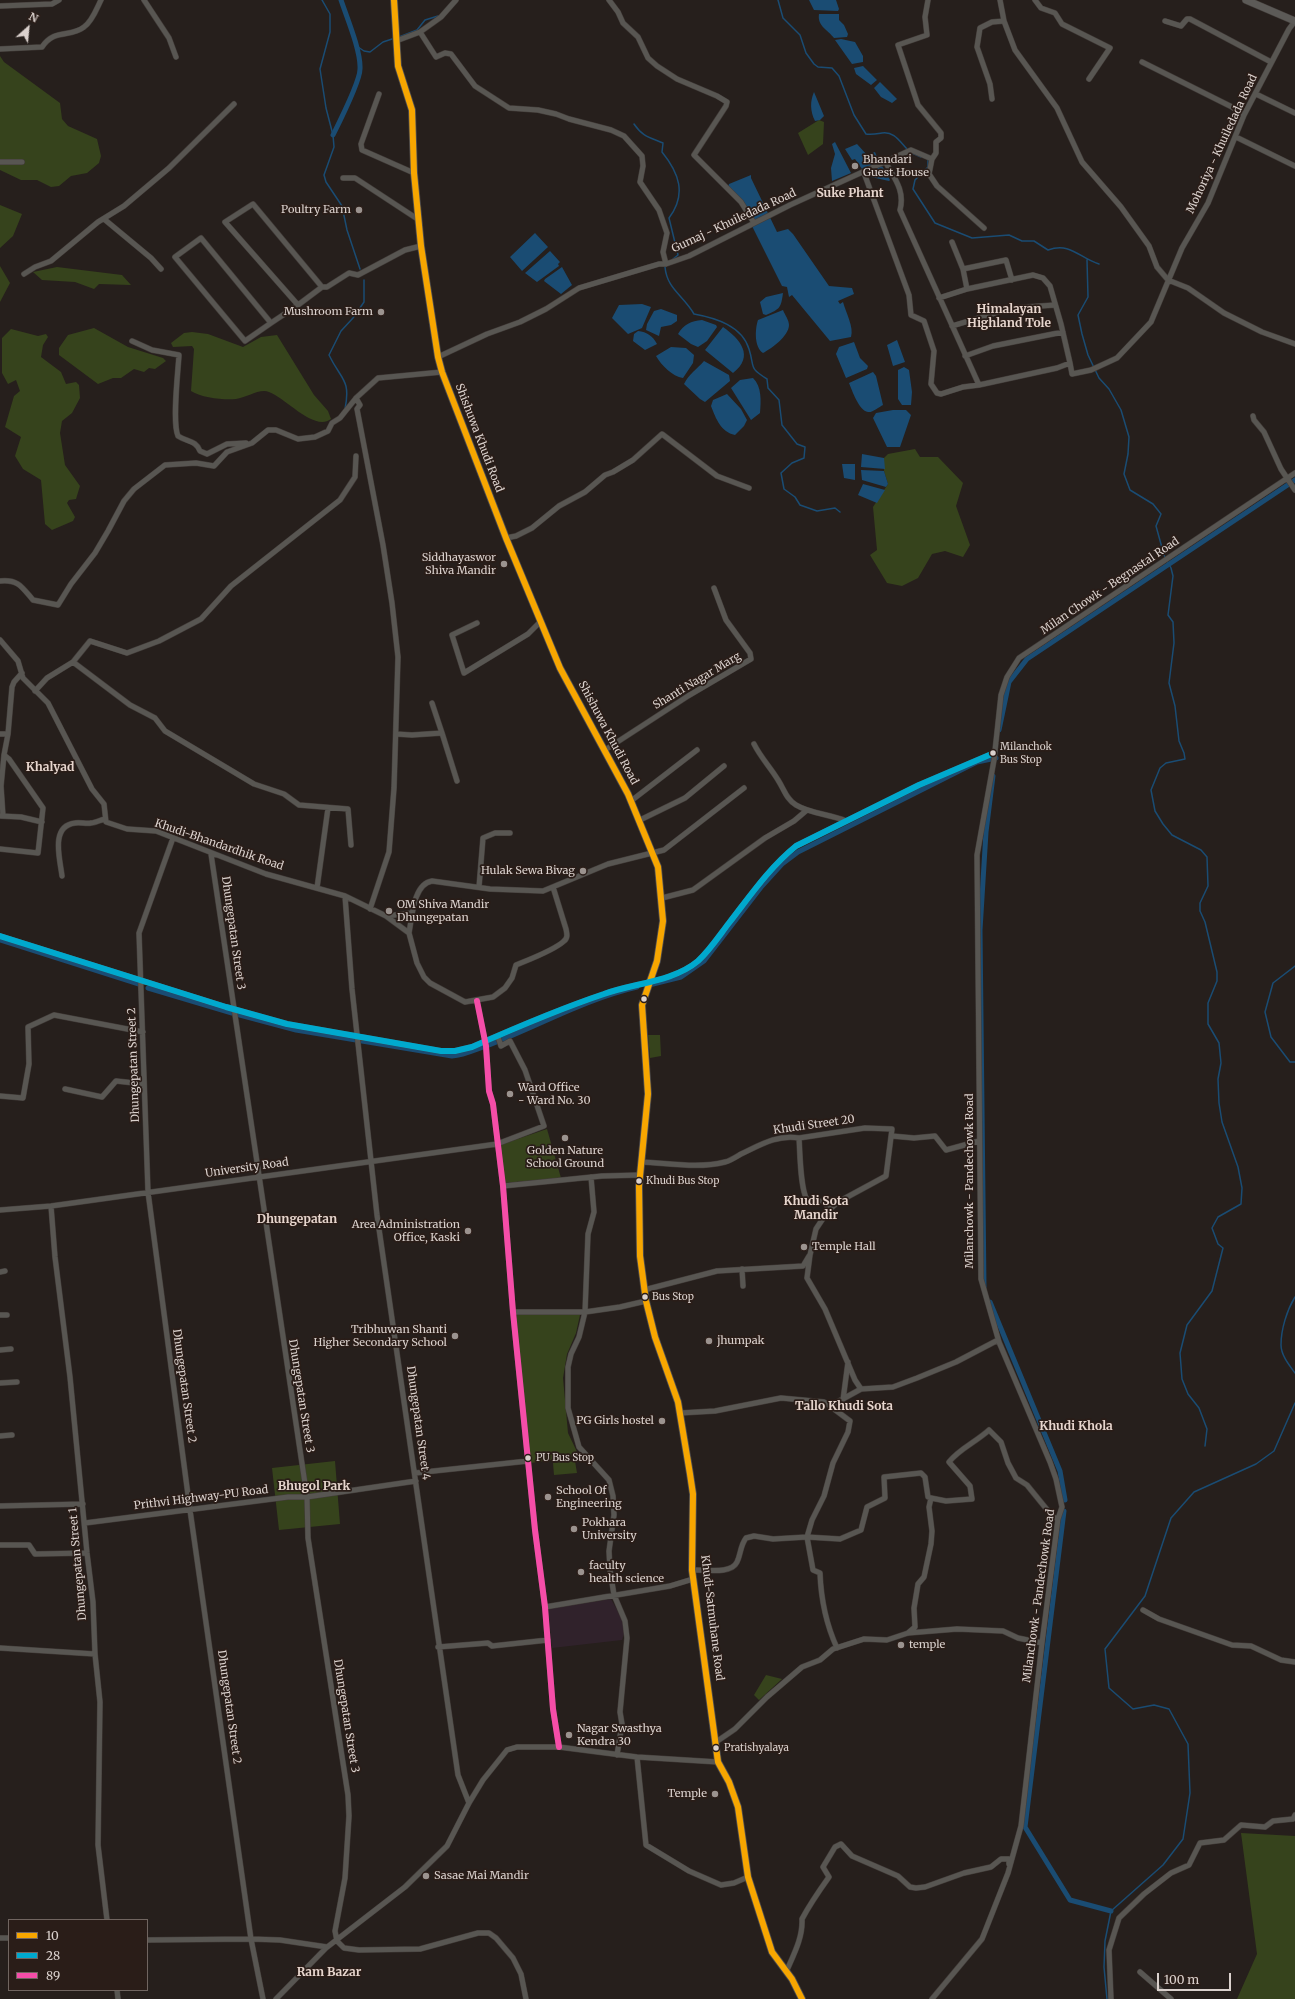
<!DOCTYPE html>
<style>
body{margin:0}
#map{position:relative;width:1295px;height:1999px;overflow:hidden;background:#261f1c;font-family:Merriweather,serif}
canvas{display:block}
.legend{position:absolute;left:8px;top:1919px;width:140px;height:72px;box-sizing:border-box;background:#2a1d18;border:1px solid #706560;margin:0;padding:5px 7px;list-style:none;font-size:12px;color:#dad1cd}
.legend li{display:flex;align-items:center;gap:8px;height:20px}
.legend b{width:20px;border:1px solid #706560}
.north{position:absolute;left:8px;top:8px;width:40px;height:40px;-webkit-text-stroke:3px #2a1d18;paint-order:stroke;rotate:27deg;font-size:11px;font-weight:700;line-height:16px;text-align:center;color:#dad1cd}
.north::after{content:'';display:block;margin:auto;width:14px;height:18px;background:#dad1cd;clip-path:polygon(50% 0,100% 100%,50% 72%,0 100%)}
.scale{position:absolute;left:1157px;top:1973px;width:74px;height:18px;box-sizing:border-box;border:2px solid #dad1cd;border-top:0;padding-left:5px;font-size:12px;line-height:14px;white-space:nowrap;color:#dad1cd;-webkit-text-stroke:3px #2a1d18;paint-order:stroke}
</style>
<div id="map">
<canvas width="1295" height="1999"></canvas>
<ul class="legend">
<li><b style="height:5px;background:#f7a600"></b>10</li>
<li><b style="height:5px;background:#00a9ce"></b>28</li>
<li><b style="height:5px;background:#f54da8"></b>89</li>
</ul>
<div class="north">N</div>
<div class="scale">100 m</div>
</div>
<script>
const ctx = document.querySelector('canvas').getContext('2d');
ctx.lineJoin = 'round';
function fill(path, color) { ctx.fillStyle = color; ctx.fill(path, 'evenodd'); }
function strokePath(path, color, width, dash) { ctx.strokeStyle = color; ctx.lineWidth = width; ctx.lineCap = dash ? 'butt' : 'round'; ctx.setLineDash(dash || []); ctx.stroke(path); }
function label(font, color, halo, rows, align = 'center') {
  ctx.font = font + ' Merriweather,serif'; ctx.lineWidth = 3.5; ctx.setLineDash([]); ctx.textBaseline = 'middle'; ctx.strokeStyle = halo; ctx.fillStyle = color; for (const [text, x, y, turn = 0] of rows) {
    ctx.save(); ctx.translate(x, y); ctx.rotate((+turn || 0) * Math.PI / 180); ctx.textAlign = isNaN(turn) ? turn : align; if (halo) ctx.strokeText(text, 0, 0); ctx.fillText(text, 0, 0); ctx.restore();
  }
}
fill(new Path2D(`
 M611,1599L623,1621L624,1634L622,1640L552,1648L548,1609Z`), '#30222b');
fill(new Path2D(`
 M0,56L4,62L60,103L62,119L68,126L97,139L101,156L99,163L87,173L71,176L59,186L51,187L37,180H21L0,170Z
 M819,120L824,122L823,144L808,155L798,133Z
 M0,205L22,214L13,236L0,248Z
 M0,266L10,283L0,302Z
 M57,267L122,275L131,285L99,284L94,289L75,282L42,280L33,272Z
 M94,328L128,347L163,358L166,361L155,369L149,368L144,372L134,369L121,378H113L98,384L59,355V348L68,335Z
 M11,329L38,336L46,334L48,337L43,345L41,357L61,372L66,384L76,382L79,385L80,398L72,413L62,421L60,433L65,465L80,486L76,499L69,500L67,503L75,517L73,521L52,530L45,524L41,480L23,469L15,456L21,437L5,427L14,396L20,391L16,380L8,384L2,373V338Z
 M192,332L208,334L243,347L261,337L277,335L314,395L328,411L331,419C314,432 286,398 269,392C260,388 246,398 236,399C223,400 202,398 191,391L194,349L192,346L173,347L171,343L184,333Z
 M915,449L920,457H938L963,483L956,506L970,545L963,557L945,551L932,554L918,578L902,586L887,583L870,555L877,550L873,507L888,484L884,471V458L888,454Z
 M648,1035H660L661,1056L650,1058Z
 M547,1129L561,1178L505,1183L500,1145Z
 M516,1314L580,1315L576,1333L567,1354L563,1378L568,1433L579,1456L530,1463Z
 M335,1461L340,1524L279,1530L272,1468Z
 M575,1461L577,1473L554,1475L553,1463Z
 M766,1675L782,1679L759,1700L754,1695Z
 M1241,1833L1295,1836V1999H1237L1257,1954Z`), '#36431c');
fill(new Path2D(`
 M809,0H836L839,9L838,11L814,10Z
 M819,14H839V20L844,25L848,34L847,37L834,38C828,30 817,26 819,14Z
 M841,39L855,42L863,56V62L852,64L835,40Z
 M863,66L877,80L871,85L856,74L854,68Z
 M880,82L897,99L892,103L881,97L874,88Z
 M814,92L824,116L820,120L815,121C810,111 810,101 814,92Z
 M835,142L851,173L832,181L831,168L835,154L832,144Z
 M857,144L867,155L875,152L879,162L862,169L855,159L852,160L845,149Z
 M882,166L890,180L889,181L871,177L868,172Z
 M751,175V178L777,232L788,229L793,234L829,286L852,288L854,294L838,301L840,304L843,302C846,313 854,327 851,337L830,341L792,295L789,297L787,287L782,286L753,228L745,207L727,190L729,184Z
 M535,233L548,247L522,271L510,257Z
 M550,251L560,262L558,264L559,266L537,282L525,273Z
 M562,267L572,285L561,294L544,281L545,279Z
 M783,293C781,308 780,309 766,315L763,314L760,302L766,297Z
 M642,304L651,307L642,328L628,334L612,318L619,305Z
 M661,309L677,315V321L671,325L661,327L659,336L646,330L647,324L654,311Z
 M783,310C785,315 789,320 789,325C789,336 771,349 763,353C754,347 755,329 758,320Z
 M702,320L716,325L717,327L707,341L698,347L691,344L678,334C684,324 691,321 702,320Z
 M723,327C740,339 755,356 733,373L705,350Z
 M638,331C647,332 653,336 657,344L645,350L633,341L634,334Z
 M897,340L905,362L893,366L887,345Z
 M854,342L860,358L868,366L867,369L846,378L836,354L839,347Z
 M671,347L686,348L694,355L693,363L683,378C672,376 662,366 656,356Z
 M704,361L729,375L730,381L705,402L700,399L684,384C689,374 697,369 704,361Z
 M904,367L909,370L912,392L911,405H902L898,399V370Z
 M873,372L876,376L883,405C879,407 872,413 868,412C859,411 852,390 849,383Z
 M753,378C762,387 761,401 760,413L751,420L731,388L740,380Z
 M727,394L741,409L747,420L744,426L735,435C721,432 716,419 711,406L713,400Z
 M893,410H906L911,415L900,447H887L873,418L876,413Z
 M862,454L884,458L885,469L861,467Z
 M842,464H855V480L844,478Z
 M861,470L884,471L888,484L886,487L862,480Z
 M863,484L885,490L877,503L858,495Z`), '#1a4c73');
strokePath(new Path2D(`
 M322,0L330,14V32L320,69L326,108L333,135L334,147L324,175L326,182L342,206L347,230L360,269
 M778,0L783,18L800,35L806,53L814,64L818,67L832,68L839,76L854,115L866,134C871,135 876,134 882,133C894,131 900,142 907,149
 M399,37L417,30L425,20L438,16
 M355,45L364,51L370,52L383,42L392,39
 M634,124C643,137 649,137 663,143L662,152C679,173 687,194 669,218L678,255L673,259
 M910,152L921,157
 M928,160V167L915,180L913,189L935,223L972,238L1009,235L1022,241H1034L1048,250C1071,242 1079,258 1099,264
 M1087,260L1088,297L1078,315L1082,334L1088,355L1099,378L1109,389L1121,410L1129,437L1128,454L1124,474L1130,490L1153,504L1161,514L1156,526L1164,555L1171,568L1173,576L1168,615L1173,622L1174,643L1169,683L1175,706L1179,741L1184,753L1185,759L1166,763L1160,768L1151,790L1155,811L1163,824L1172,835L1201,850L1207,857L1208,886L1200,903V911L1205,922L1217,972V981L1208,1003V1024L1219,1043L1221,1063L1218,1079L1219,1103L1222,1122L1238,1167L1242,1188L1241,1204L1218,1217L1212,1228L1218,1244L1223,1248L1212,1291L1187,1325L1180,1353L1182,1379L1188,1394L1199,1408L1207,1429L1205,1446
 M665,267C667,289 683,295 694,314C716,318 742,326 749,349C755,368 748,367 767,379L768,388L779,400L782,425L797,444L805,447L804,458L792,463L781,473L784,489L795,497L800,505L817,511L835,508L840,512
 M345,409C351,379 341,380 329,355L341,331L353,318L364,302V280
 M1295,966L1273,983L1265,1012L1271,1037L1290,1062H1295
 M1295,1297C1287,1310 1281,1329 1281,1345C1281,1355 1289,1365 1295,1373
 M1107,1999L1104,1967L1105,1941L1111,1911L1163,1865L1183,1839L1190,1793L1188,1744L1169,1709L1154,1705L1133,1709L1109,1688L1105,1649L1145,1596L1171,1518L1194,1492L1256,1464L1274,1451L1295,1403`), '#1a4c73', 1.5);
strokePath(new Path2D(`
 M333,135C339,123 360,81 360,69C361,51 347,18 341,0
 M999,730L1009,682L1027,659L1295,480
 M0,940L139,984
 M649,985L681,977L704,961L762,886L782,864L798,852L977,762L996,758
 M148,988L232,1013
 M236,1014L296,1030L452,1056C465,1055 474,1050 486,1046C536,1027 585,999 637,987
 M984,1287L980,930L986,832L993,776
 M990,1302L1060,1471L1065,1500
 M1064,1511L1025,1827L1070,1900L1111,1911`), '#1a4c73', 5);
const minor = new Path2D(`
 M144,0L169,38L176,57
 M609,0L618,12L623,23L638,37L648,58L657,66L677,79L717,96L727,102L726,106L694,155L741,202L754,223
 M1000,0L1004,21L1015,50L1057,108L1082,162L1121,207L1149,246L1157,267L1168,280L1188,288L1224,313L1262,332L1295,344
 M1035,0L1041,8L1055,13L1062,24L1110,48L1089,79
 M0,6L52,4L59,0
 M1165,21L1181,26L1187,19H1190L1271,62
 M420,32L436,57L445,53L451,54L475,86L509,108L538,110L556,114L569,119L611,130L624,136L642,156L643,166L640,182L659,210L667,233L663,252L666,264
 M396,41L420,32L441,17L456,0
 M0,49L42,47C55,28 70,38 84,27C92,22 97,8 101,0
 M1142,62L1232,107L1244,115
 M379,94L361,144L362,150L414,173
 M1256,94L1295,113
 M992,99L990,84L977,47L980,28L992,22L1004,21
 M1236,137L1295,166
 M932,159L929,174L937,186L984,228
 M0,162H22
 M864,173L909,295L911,315L924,321L934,351L931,384L937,393L941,394L963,387L979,385L900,210C905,191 895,179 886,163
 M343,178H355L419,220
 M104,219L151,258L161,269
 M952,242L963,269L967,289
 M963,269L1006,260L1012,280
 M24,274L35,267L51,261L98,222L124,206L169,168L234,104
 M939,298L967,289L1033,275L1043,278L1050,286L1061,324L1070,363
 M298,305L322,287
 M271,323L245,341L175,257L201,238L271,323L298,305L225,222L253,204L322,287H327L349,273L358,275L405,250L421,246
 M952,326L1012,308L1055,305
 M132,341L152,350L179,355C178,372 172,423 178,436C187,442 196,440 200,451L207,454L227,444L246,443
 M965,356L993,346L1063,332
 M438,357L487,334L520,322L546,309L579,288L659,264H666L689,256L790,205L911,150L932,159L936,153V142L941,138V133L918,105L898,45L927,35L925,17L928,0
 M979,385L1057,368L1070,363L1072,374L1091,370L1117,358L1151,322L1182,248L1208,203L1244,115L1289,29L1295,21
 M356,398L360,405L357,409L383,545L392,603L398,657L394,788L389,852L370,909
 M1253,416L1254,420L1264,432L1281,469L1295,490
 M506,538L516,536L532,528L559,506L585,492L605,475L613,472L633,460L662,434L717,476L749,488
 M0,581C18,579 22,587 33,600L58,605L71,584L95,553L108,531L124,501L134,489L165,465L196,463L214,466L227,452L252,443L268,430H276L298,439L315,437L328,431L332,423L340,418L356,398L378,378L442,372
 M477,623L452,635L464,673L528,634L540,622
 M0,640L18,661L23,678L48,703L92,789L104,804L106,822L127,829L156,831L266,874L345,896L386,916L409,933L417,963L424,977L430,983L465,1002L493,997L505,988L512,978L516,965C528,960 555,950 564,941C568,938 567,934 566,929L553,887
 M73,662L90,641L127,653L159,641L201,619L231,586L340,500L355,477L356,456
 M35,691L47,678L73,662L130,705L155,718L165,731L254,784L284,794L299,805L348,809L351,845
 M442,733L457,781
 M0,734H8L4,755
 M8,734L12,687L14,682L22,673
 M396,734L412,735L442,733L432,703
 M754,744C761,758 771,768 778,780C784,789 786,799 796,805C811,814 830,814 846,821
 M605,750L688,696L751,659L750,653L726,620L714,588
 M631,801L697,750
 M1,816L21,817L42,822
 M640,820L685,798L724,766
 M173,838L139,933L148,1192L190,1510L251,1939L263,1999
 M0,849L38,853L43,808L9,759L4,755L1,786L3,816
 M211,854L307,1497L308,1538L348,1795L349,1816L345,1878L335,1931L337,1941L344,1948L359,1950L420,1949L478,1933H489L496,1938L513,1958L521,1974L526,1999
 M62,876C60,859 50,826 75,823C80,822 86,824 91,823C95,823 100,820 105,819
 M479,887L483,838L495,833H510
 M317,888L328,808
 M345,896L352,989L377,1215L458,1775L469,1803
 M662,898L693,890L765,838L794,821L807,810
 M386,916L412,913
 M409,933C412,918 413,884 432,881L490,889L543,891L608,864L664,850L744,788
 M0,936L226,1007L287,1024L441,1051H455L472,1047C515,1028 559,1009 604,994C634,983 673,982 698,961C710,950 719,936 729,923C750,896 769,868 796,846L919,785L994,753
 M477,1001L486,1046L489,1091L493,1104L503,1186L513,1312L535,1530L545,1607L553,1709L559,1747
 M65,1089L102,1097L116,1081L144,1084
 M0,1096L23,1098L29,1064L28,1027L54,1015L143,1032
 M892,1136L914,1138L935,1136L946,1150L979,1141
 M799,1138C800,1150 800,1195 809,1202L826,1201L828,1211
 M641,1162C668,1163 698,1169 725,1162C730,1161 736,1157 741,1154C760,1145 778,1134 799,1138L865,1128L892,1129L886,1176L838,1202L828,1211L816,1229L810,1255L807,1278L825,1309L855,1380L861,1389
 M591,1177L594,1212L588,1234L585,1312L579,1337L571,1354L568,1367V1408L579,1447L609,1480L613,1496L614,1515L609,1551L610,1570L614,1595L625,1621L627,1638L620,1712L622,1724L617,1755
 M503,1186L602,1176L640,1175
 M51,1206L55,1257L70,1377L87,1553L93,1602L95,1654L100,1702L98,1845L107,1920
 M0,1210L51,1206L497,1144L544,1126L525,1070L510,1041L501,1046L498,1037
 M742,1269L743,1286
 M0,1272L5,1271
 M644,1290L717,1271L803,1266L809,1256
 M513,1312H585L620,1307L646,1301
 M0,1315H7
 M0,1350L11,1349
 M0,1383L17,1382
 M843,1400L848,1362
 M830,1406L850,1421L848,1432L833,1463L824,1496L812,1520L807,1537L840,1539L861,1530L867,1507L885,1498L884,1477L921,1473L925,1477L928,1497L931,1498
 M680,1413L715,1411L781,1398L824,1402L830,1406L861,1389L893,1387L917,1378L956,1362L998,1340
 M0,1436L12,1435
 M415,1473L528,1461
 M0,1506L83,1504
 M85,1523L288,1497H307L416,1481
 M0,1545H29L35,1554L87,1553
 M692,1570C704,1569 731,1575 737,1562C741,1554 740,1546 746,1538L754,1536L773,1539L807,1537L813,1570L820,1573C821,1600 826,1624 837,1648
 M545,1607L670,1586L693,1579
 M1143,1610L1159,1619L1232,1645L1251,1646L1281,1660L1295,1662
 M908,1633L915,1627L914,1608L918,1584L924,1577L931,1544L932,1531L929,1507L931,1498L946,1501L972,1499L970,1486L949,1462C959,1449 976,1442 989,1430L1001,1442L1008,1463L1016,1478L1027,1485L1053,1517L1058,1519
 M438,1647L488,1643L492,1646L548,1640
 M0,1648L95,1654
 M716,1742L735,1729L767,1697L802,1667L820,1660L833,1649L864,1639L887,1640L908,1633L957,1629L1003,1631L1018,1638L1042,1643
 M637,1757L646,1845L689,1871L721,1885L734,1883L748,1877
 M0,1938H9
 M147,1940L251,1939L280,1940L327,1947
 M787,1970C794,1954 803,1937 802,1919C810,1904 819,1891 829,1877L823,1867L835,1847L841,1844L852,1856L898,1876L910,1887L916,1888L925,1887L964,1873L991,1867L1001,1859H1009V1864
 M1140,1972L1171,1999
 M117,1990L118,1999
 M276,1999L326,1948L405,1887L447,1846L469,1803L483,1780L507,1750L517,1747H559L637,1757L718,1762
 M932,1999L982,1939L1008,1873L1021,1826L1042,1643L1058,1519L1062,1507L1056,1479L1050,1462L999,1342L981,1279L977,855L994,760L1001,695L1007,677L1019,658L1295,473
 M1111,1999L1109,1950L1119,1918L1144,1894L1171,1873L1189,1865L1200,1843L1224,1840L1241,1825L1265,1827L1273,1821L1293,1819L1295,1815`);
const secondary = new Path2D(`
 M394,0L398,66L412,110L414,173L421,246L438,357L442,372L506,538L560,668L628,794L658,867L663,921L657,961L642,1005L648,1094L639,1186L640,1256L646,1301L655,1337L678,1402L690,1474L693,1494L692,1570L718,1762L729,1782L738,1807L748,1877L772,1952L792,1979L802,1999
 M1246,0L1295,21`);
strokePath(minor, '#423c39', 6);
strokePath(secondary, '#423c39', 8);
strokePath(minor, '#585652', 5);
strokePath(secondary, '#5c5a57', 7);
strokePath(new Path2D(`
 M394,0L398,66L412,110L414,173L421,246L438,357L442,372L506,538L560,668L628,794L658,867L663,921L657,961L642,1005L648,1094L639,1186L640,1256L646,1301L655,1337L678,1402L690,1474L693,1494L692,1570L718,1762L729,1782L738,1807L748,1877L772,1952L792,1979L802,1999`), '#f7a600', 6);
strokePath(new Path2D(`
 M0,936L226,1007L287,1024L441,1051H455L472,1047C515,1028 559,1009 604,994C634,983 673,982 698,961C710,950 719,936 729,923C750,896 769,868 796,846L919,785L994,753`), '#00a9ce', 6);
strokePath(new Path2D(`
 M477,1001L486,1046L489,1091L493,1104L503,1186L513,1312L535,1530L545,1607L553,1709L559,1747`), '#f54da8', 6);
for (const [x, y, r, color] of [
 [855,166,4,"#9b938f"],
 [359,210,4,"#9b938f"],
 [381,312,4,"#9b938f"],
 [504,564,4,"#9b938f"],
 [993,753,3.5,"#dad1cd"],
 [583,871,4,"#9b938f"],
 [389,911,4,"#9b938f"],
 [644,999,3.5,"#dad1cd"],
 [510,1094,4,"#9b938f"],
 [565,1138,4,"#9b938f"],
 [639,1181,3.5,"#dad1cd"],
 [468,1231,4,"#9b938f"],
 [804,1247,4,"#9b938f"],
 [645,1297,3.5,"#dad1cd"],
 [455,1336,4,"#9b938f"],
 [709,1341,4,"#9b938f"],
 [662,1421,4,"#9b938f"],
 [528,1458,3.5,"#dad1cd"],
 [548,1497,4,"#9b938f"],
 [574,1529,4,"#9b938f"],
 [581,1572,4,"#9b938f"],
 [901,1645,4,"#9b938f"],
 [569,1735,4,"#9b938f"],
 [716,1748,3.5,"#dad1cd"],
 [715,1794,4,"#9b938f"],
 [426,1876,4,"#9b938f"]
]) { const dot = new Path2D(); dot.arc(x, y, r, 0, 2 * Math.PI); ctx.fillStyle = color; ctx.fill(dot); strokePath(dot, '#2a1d18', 1.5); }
label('10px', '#dad1cd', '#2a1d18', [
 ["Milanchok",1000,747],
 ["Bus Stop",1000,760],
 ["Khudi Bus Stop",646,1181],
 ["Bus Stop",652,1297],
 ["PU Bus Stop",536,1458],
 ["Pratishyalaya",724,1748]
], 'left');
label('11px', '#dad1cd', '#2a1d18', [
 ["Mohoriya - Khuiledada Road",1222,144,-65],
 ["Gumaj - Khuiledada Road",734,221,-25],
 ["Shishuwa Khudi Road",479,438,69],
 ["Milan Chowk - Begnastal Road",1110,586,-34],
 ["Shanti Nagar Marg",697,681,-31],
 ["Shishuwa Khudi Road",608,733,62],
 ["Khudi-Bhandardhik Road",219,845,19],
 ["Dhungepatan Street 3",233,933,82],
 ["Dhungepatan Street 2",134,1065,-92],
 ["Khudi Street 20",814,1125,-8],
 ["University Road",247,1168,-8],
 ["Milanchowk - Pandechowk Road",970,1181,-90],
 ["Dhungepatan Street 2",184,1386,82],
 ["Dhungepatan Street 3",301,1396,81],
 ["Dhungepatan Street 4",418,1423,82],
 ["Prithvi Highway-PU Road",201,1498,-7],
 ["Dhungepatan Street 1",78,1564,-95],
 ["Milanchowk - Pandechowk Road",1039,1596,-82],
 ["Khudi-Satmuhane Road",712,1618,83],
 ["Dhungepatan Street 2",229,1707,82],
 ["Dhungepatan Street 3",346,1716,81]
]);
label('11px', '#dad1cd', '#2a1d18', [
 ["Bhandari",863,160],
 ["Guest House",863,173],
 ["Poultry Farm",351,210,"right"],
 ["Mushroom Farm",373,312,"right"],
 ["Siddhayaswor",496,558,"right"],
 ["Shiva Mandir",496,571,"right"],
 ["Hulak Sewa Bivag",575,871,"right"],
 ["OM Shiva Mandir",397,905],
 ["Dhungepatan",397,918],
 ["Ward Office",518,1088],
 ["- Ward No. 30",518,1101],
 ["Golden Nature",565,1151,"center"],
 ["School Ground",565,1164,"center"],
 ["Area Administration",460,1225,"right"],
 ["Office, Kaski",460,1238,"right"],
 ["Temple Hall",812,1247],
 ["Tribhuwan Shanti",447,1330,"right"],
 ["Higher Secondary School",447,1343,"right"],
 ["jhumpak",717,1341],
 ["PG Girls hostel",654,1421,"right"],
 ["School Of",556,1491],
 ["Engineering",556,1504],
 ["Pokhara",582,1523],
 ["University",582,1536],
 ["faculty",589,1566],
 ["health science",589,1579],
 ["temple",909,1645],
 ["Nagar Swasthya",577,1729],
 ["Kendra 30",577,1742],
 ["Temple",707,1794,"right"],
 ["Sasae Mai Mandir",434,1876]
], 'left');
label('bold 12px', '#e7d6ce', '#2a1d18', [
 ["Suke Phant",850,194],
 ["Himalayan",1009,310],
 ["Highland Tole",1009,324],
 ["Khalyad",50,768],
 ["Khudi Sota",816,1202],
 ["Mandir",816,1216],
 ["Dhungepatan",297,1220],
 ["Tallo Khudi Sota",844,1407],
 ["Khudi Khola",1076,1427],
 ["Bhugol Park",314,1487],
 ["Ram Bazar",329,1973]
]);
</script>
